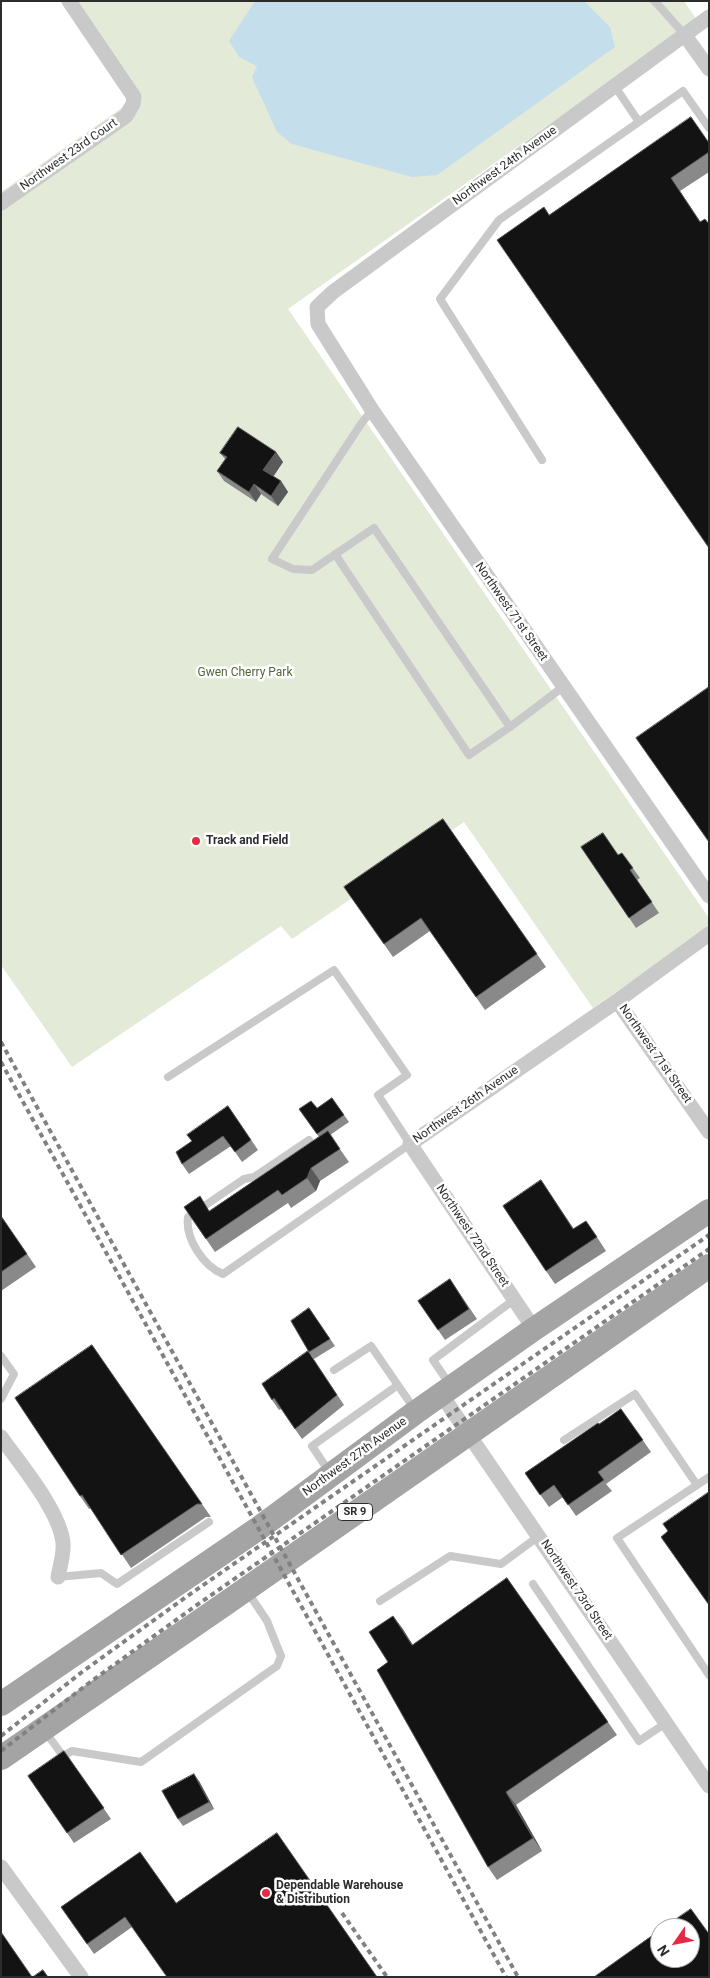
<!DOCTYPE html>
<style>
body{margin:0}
#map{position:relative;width:710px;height:1978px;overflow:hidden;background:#fff;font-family:Roboto,sans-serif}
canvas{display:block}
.frame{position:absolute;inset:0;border:2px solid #2c2c2c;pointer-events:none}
.north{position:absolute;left:650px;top:1918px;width:50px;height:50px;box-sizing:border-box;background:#fff;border:1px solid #ababab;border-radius:50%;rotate:237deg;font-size:14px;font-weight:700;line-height:20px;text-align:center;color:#2c2c2c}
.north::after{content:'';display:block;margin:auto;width:18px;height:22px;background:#e72a43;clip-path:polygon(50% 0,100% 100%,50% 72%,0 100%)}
</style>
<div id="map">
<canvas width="710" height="1978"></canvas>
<div class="frame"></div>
<div class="north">N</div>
</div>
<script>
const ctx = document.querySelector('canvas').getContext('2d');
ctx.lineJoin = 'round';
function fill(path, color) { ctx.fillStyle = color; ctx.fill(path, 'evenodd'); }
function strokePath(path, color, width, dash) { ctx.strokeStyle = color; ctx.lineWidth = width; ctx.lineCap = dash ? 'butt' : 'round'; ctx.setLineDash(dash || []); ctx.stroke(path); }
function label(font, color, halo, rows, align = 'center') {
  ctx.font = font + ' Roboto,sans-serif'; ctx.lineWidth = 5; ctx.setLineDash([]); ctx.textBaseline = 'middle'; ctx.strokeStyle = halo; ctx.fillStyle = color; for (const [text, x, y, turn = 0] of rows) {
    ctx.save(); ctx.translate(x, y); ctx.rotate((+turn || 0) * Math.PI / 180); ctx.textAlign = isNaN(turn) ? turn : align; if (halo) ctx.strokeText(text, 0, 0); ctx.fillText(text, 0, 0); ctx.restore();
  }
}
fill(new Path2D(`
 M73,1H684L697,20L288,309L709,918V928L593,1008L464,822L292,939L281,926L72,1067L1,965V192L139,96Z`), '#e3ead8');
fill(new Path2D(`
 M255,1H584L610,27L615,47L437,175L412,177L292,144L277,132L252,77L257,66L239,57L229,41Z`), '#c4deeb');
strokePath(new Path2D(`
 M654,1L661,8L684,34
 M614,85L639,122
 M372,410L361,424L272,559L293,569L312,570L374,528L510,727L563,687
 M542,460L440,299L499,220L683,91L709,128
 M335,554L469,755L510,727
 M168,1077L334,970L407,1075L378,1095L410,1144L223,1274C203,1266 185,1238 188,1217L244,1179L254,1177L309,1140
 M1,1356L14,1374L1,1399
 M334,1370L371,1346L415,1410
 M450,1385L433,1360L515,1299
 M564,1440L635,1394L697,1485
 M330,1473L312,1446L398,1385
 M709,1477L617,1538L709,1675
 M58,1577L101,1573L117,1584L209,1522
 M533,1584L639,1741L666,1723
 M380,1601L450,1556L501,1564L539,1536
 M44,1730L63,1756L72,1751L141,1762L277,1666L281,1656L267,1621L247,1591`), '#c9c9c9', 8);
strokePath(new Path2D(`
 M709,17L333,292L317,307L318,324L372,410L709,896
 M684,34L709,69
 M1,203L126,116L133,104L134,97L69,1
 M617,1001L709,1132
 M534,1329L410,1144L617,1001L709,934
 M441,1394L709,1786
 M1,1437C20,1464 60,1511 63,1543C64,1554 60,1566 58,1577
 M1,1867L81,1977`), '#c9c9c9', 15);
strokePath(new Path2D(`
 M1,1704L259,1528L416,1412L534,1329L709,1211
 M1,1758L222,1606L709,1266`), '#a4a4a4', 24);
strokePath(new Path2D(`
 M1,1042L518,1977
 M1,1062L506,1977
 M1,1736L82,1672L186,1597L709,1235
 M1,1751L89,1683L194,1607L709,1249
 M342,1913L387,1977`), '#818181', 4, [5, 4]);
fill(new Path2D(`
 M709,143V172L680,191L700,221L709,224L549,215Z
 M276,452L283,462L273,476L281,481L288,492L278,506L261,494L256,502L224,481L217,471L225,459L220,453Z
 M443,819L546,967L485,1010L430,931L393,957L344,887Z
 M581,847L618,855L629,863L640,878L637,880L659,913L636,928Z
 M332,1098L349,1122L330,1135L349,1162L320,1181L316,1191L291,1208L288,1203L215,1252L184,1207L210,1211L319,1137L299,1109L317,1108Z
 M228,1106L258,1150L242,1162L231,1146L189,1174L182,1164L192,1141Z
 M541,1180L574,1229L595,1234L606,1251L555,1284L546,1271Z
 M1,1216L36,1267L1,1291Z
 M450,1279L477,1319L445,1340L418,1301Z
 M309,1308L335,1346L314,1359L309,1352Z
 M92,1345L211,1517H206L131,1568L91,1508L89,1509L80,1496Z
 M308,1351L344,1405L302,1439L281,1409L279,1410L272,1400Z
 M621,1409L651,1452L606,1484L612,1491L576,1516L563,1497L549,1507L525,1473Z
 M507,1578L617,1735L516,1805L542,1851L497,1880L488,1867L388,1662L393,1616L413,1645Z
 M64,1751L111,1819L74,1843L28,1776Z
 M199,1781L214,1809L183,1826L178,1819Z
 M176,1903L377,1977L132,1927L94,1954L61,1907Z`), '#898989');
fill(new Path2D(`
 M276,452L283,462L271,480L263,470Z
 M281,481L288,492L278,506L271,496Z
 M254,484L261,494L256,502L249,492Z
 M311,1168L320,1181L316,1191L307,1178Z
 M393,1616L403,1629L421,1659L412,1645Z
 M194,1774L199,1781L214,1809L209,1802Z
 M506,1792L516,1805L542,1851L533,1838Z`), '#5a5a5a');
const building = new Path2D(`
 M691,117L709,143V152L671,178L700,222L705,219L709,224V548L497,240L544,207L549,215Z
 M238,427L276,452L263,470L281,481L271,496L254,484L249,492L217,471L227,457L220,453Z
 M709,687V842L636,738Z
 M443,819L537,954L476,997L421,918L384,944L344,887Z
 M603,833L618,855L622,853L633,868L630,870L652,902L629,918L581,847Z
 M332,1098L344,1115L317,1134L299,1109L311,1101L317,1108Z
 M228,1106L251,1140L235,1152L223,1136L182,1164L176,1152L192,1141L187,1135Z
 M328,1131L340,1149L311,1168L307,1178L282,1195L278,1190L206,1239L184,1207L200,1196L209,1211Z
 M541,1180L573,1229L586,1221L597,1237L546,1271L503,1206Z
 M1,1216L27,1254L1,1272Z
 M450,1279L469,1309L438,1330L418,1301Z
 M309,1308L330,1339L309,1352L291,1321Z
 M92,1345L202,1504H197L121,1555L82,1495L80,1496L15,1398Z
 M308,1351L337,1395L295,1429L274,1398L272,1400L262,1384Z
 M621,1409L643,1440L598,1472L604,1480L568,1505L554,1485L540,1495L525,1473L598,1423L599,1424Z
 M709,1492V1605L661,1537L668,1531L663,1524Z
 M507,1578L608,1722L506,1792L533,1838L488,1867L377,1670L388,1662L369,1632L393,1616L412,1645Z
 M64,1751L104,1808L67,1833L28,1776Z
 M194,1774L209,1802L178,1819L162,1791Z
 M277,1833L377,1977H167L125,1917L87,1944L61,1907L140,1852L176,1903Z
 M691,1909L709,1934V1977H594L660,1930V1958H690V1928H663Z
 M1,1932L32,1977H1Z
 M43,1970L48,1977H33Z`);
fill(building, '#131313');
strokePath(building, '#5a5a5a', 1);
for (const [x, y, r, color] of [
 [196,841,5,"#e72a43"],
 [266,1893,5,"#e72a43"]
]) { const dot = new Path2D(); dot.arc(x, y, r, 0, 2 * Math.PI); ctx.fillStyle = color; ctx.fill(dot); strokePath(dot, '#fff', 2); }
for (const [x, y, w] of [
 [355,1512,35]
]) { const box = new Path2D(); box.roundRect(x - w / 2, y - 8.5, w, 17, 4); ctx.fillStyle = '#fff'; ctx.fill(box); strokePath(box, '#2c2c2c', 1); }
label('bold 11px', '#2c2c2c', null, [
 ["SR 9",355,1512]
]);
label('12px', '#2c2c2c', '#fff', [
 ["Northwest 23rd Court",69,155,-35],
 ["Northwest 24th Avenue",505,166,-36],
 ["Northwest 71st Street",511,612,55],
 ["Northwest 71st Street",655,1054,55],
 ["Northwest 26th Avenue",466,1105,-35],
 ["Northwest 72nd Street",472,1236,56],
 ["Northwest 27th Avenue",355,1457,-36],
 ["Northwest 73rd Street",576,1590,56]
]);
label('12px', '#516739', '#fff', [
 ["Gwen Cherry Park",245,673]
]);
label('bold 12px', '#2c2c2c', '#fff', [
 ["Track and Field",206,841],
 ["Dependable Warehouse",276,1886],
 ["& Distribution",276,1900]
], 'left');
</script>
